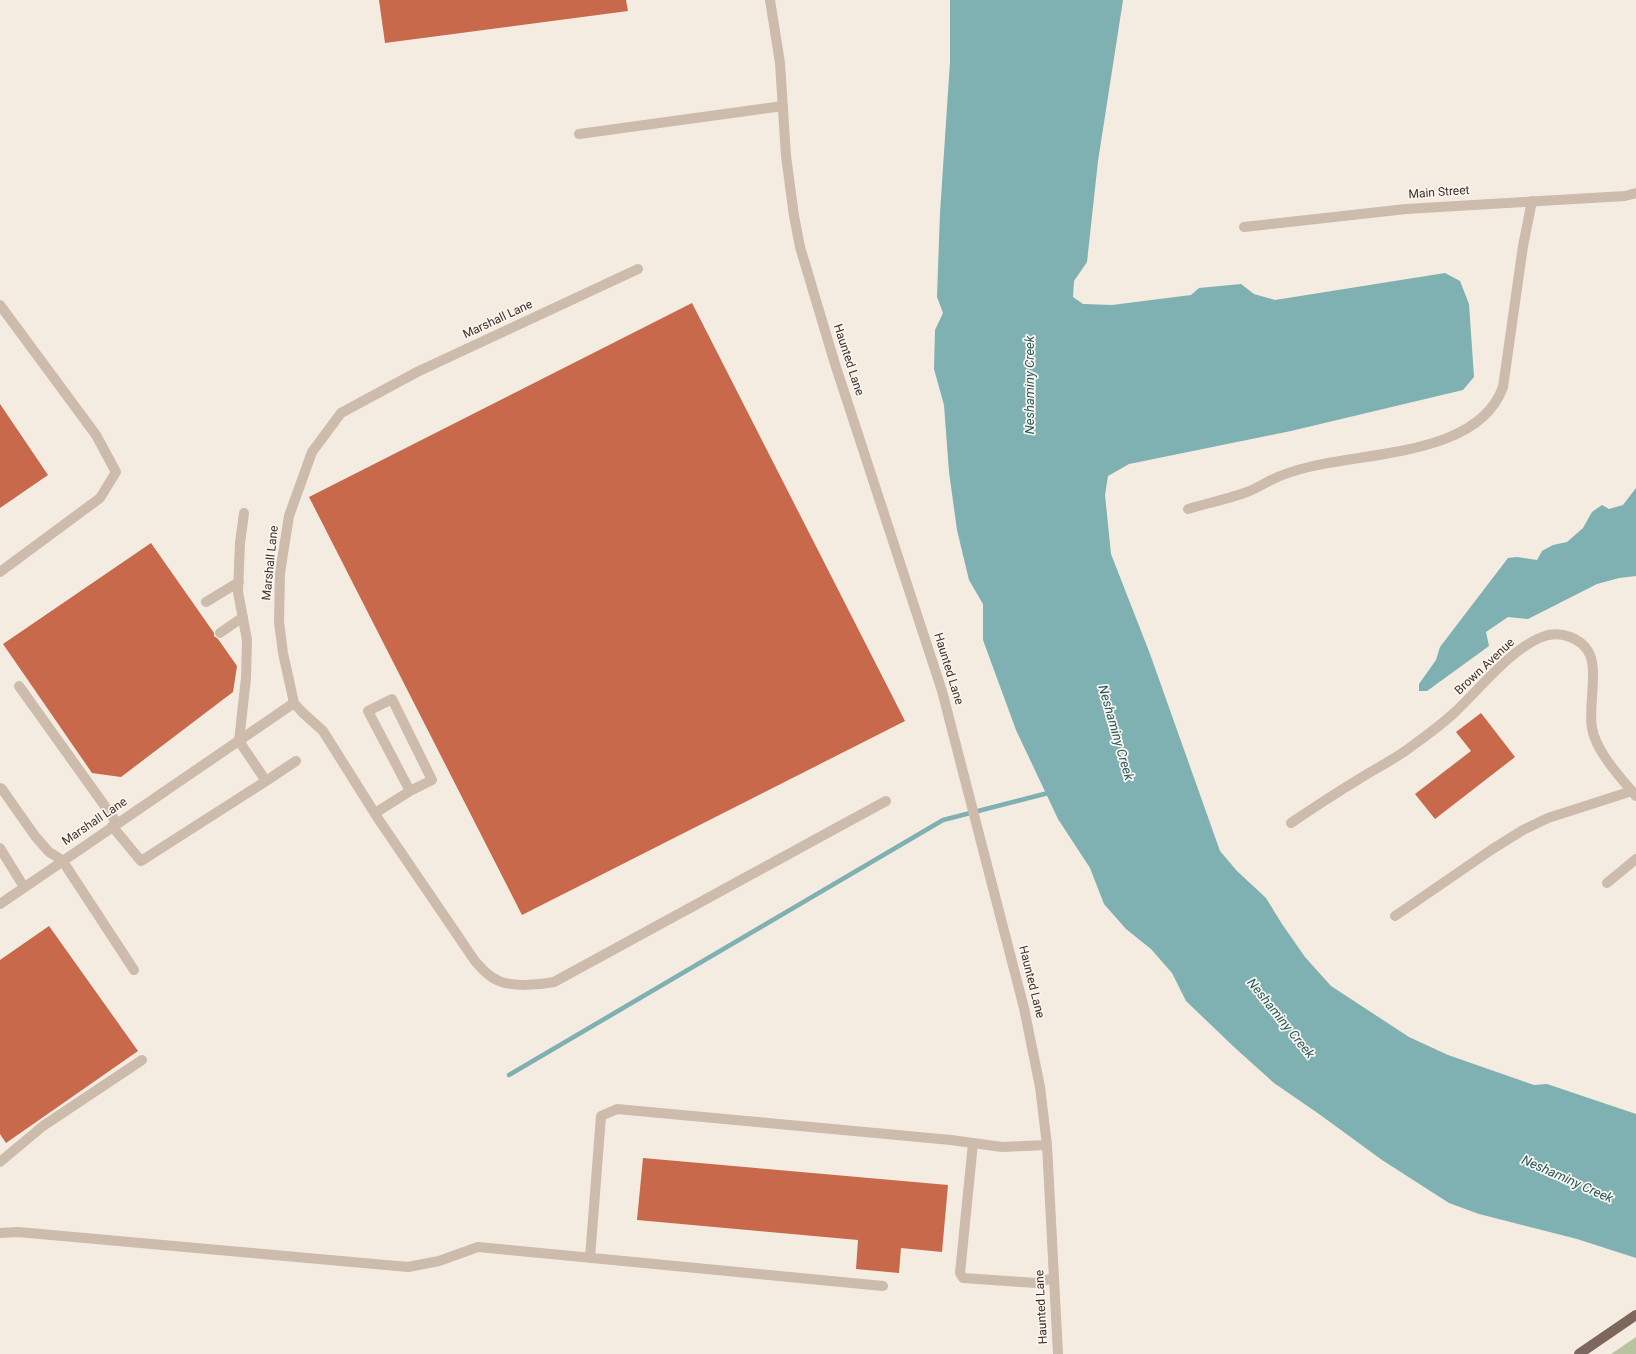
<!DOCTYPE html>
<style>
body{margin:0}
canvas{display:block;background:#f4ebe1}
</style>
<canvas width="1636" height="1354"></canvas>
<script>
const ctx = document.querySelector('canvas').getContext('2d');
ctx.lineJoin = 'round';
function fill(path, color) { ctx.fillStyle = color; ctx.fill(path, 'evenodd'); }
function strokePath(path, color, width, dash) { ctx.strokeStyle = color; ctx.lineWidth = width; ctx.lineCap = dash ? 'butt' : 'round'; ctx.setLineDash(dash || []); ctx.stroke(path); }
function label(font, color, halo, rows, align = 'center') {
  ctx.font = font + ' Roboto,sans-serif'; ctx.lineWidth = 3.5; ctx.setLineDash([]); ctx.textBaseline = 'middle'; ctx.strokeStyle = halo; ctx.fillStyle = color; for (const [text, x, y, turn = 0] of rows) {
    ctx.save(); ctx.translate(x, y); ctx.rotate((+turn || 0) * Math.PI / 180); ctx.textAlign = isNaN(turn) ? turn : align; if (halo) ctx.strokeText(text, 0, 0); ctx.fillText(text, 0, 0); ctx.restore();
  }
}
fill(new Path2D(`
 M1636,1337V1354H1611Z`), '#b8c4a0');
fill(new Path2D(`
 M950,0H1123L1098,161L1087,262L1074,281L1073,297L1083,304L1112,305L1191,295L1199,288L1241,284L1254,294L1275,300L1445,273L1460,281L1469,304L1474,377L1463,390L1291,431L1129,464L1108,476L1105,495L1111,554L1150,654L1220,851L1237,871L1266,898L1282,924L1305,957L1331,986L1409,1037L1448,1055L1534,1085L1547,1084L1636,1114V1258L1577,1239L1479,1214L1449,1203L1382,1160L1319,1114L1274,1083L1234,1047L1186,1001L1172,973L1151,949L1126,929L1104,904L1090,868L1058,819L1016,730L983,640V604L969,580L957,530L949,472L944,405L934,369L935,330L943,313L937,297L940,213L950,62Z
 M1636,488V576L1619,578L1597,584L1528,619L1508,617L1486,632L1489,646L1427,691H1419V684L1436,660L1440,647L1508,558L1517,557L1537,560L1542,551L1553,545L1567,542L1583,528L1592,512L1602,505L1609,509L1623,505Z`), '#7fb0b2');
strokePath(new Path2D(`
 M509,1075L943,820L1052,792`), '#7fb0b2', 4.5);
fill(new Path2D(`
 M379,0H626L628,11L385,43Z
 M692,303L905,721L522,915L309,497Z
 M0,404L48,475L0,508Z
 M151,543L214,633V636L218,639L237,666L233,692L121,777L92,773L3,644Z
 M1481,713L1515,757L1435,819L1415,794L1471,751L1456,732Z
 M49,926L138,1051L6,1143L0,1134V960Z
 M643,1158L948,1185L942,1252L901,1248L899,1273L856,1269L858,1240L637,1220Z`), '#c8694b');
strokePath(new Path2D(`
 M770,0L780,63L786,156L794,216L800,247L835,364L942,691L1024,1008L1040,1087L1047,1145L1058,1354
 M579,134L783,106
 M1244,227L1406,209L1625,196L1636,193
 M638,269L417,372L341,413L312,452L289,516L280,573L279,622L283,653L294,703L302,712L323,731L379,820L475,961C482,969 489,977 499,981C513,987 539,985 554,982L886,801
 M0,305L96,435L116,472L100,498L0,572
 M1188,509C1208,503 1228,499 1247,492C1255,489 1262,485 1269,481C1281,475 1296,470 1309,467C1368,452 1479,455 1503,387L1523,246L1532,201
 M244,513L240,543L238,592L247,640L246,678L239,741L266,781L296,761
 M206,602L239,582
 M220,633L243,617
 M19,686L117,823
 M0,788L2,789L35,836L49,852L62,860L134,970
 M375,813L410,791L368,711L392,699L432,780L410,791
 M1291,823C1313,808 1336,793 1359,779C1375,769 1393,760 1408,749C1423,738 1440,726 1454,713C1479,690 1514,644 1548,635C1562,632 1580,638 1588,651C1599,668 1588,706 1592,728C1596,752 1621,778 1636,796
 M112,826L141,861L266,781
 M0,848L24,887
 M1607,883L1636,859
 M0,904L294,703
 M1395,916L1491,850L1523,830L1548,818L1632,791
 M973,1143L960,1273L963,1278L1036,1283L1053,1278
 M0,1162L43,1126L142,1060
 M0,1233L18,1232L408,1267L439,1261L478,1247L883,1286
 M590,1258L601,1116L617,1109L951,1140L1002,1147L1047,1145`), '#cdbbac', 10);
strokePath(new Path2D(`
 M1579,1354L1636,1315`), '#7d675c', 10);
label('12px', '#3b302b', '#fbf5ee', [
 ["Main Street",1439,193,-4],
 ["Marshall Lane",498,320,-25],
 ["Haunted Lane",848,360,72],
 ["Marshall Lane",271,563,-84],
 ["Brown Avenue",1485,667,-43],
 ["Haunted Lane",948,669,73],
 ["Marshall Lane",95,822,-34],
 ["Haunted Lane",1031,982,76],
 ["Haunted Lane",1042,1307,-93]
]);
label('italic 13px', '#1f5a5e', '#fbf5ee', [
 ["Neshaminy Creek",1031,385,-90],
 ["Neshaminy Creek",1115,733,74],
 ["Neshaminy Creek",1280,1019,51],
 ["Neshaminy Creek",1567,1180,24]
]);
</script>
